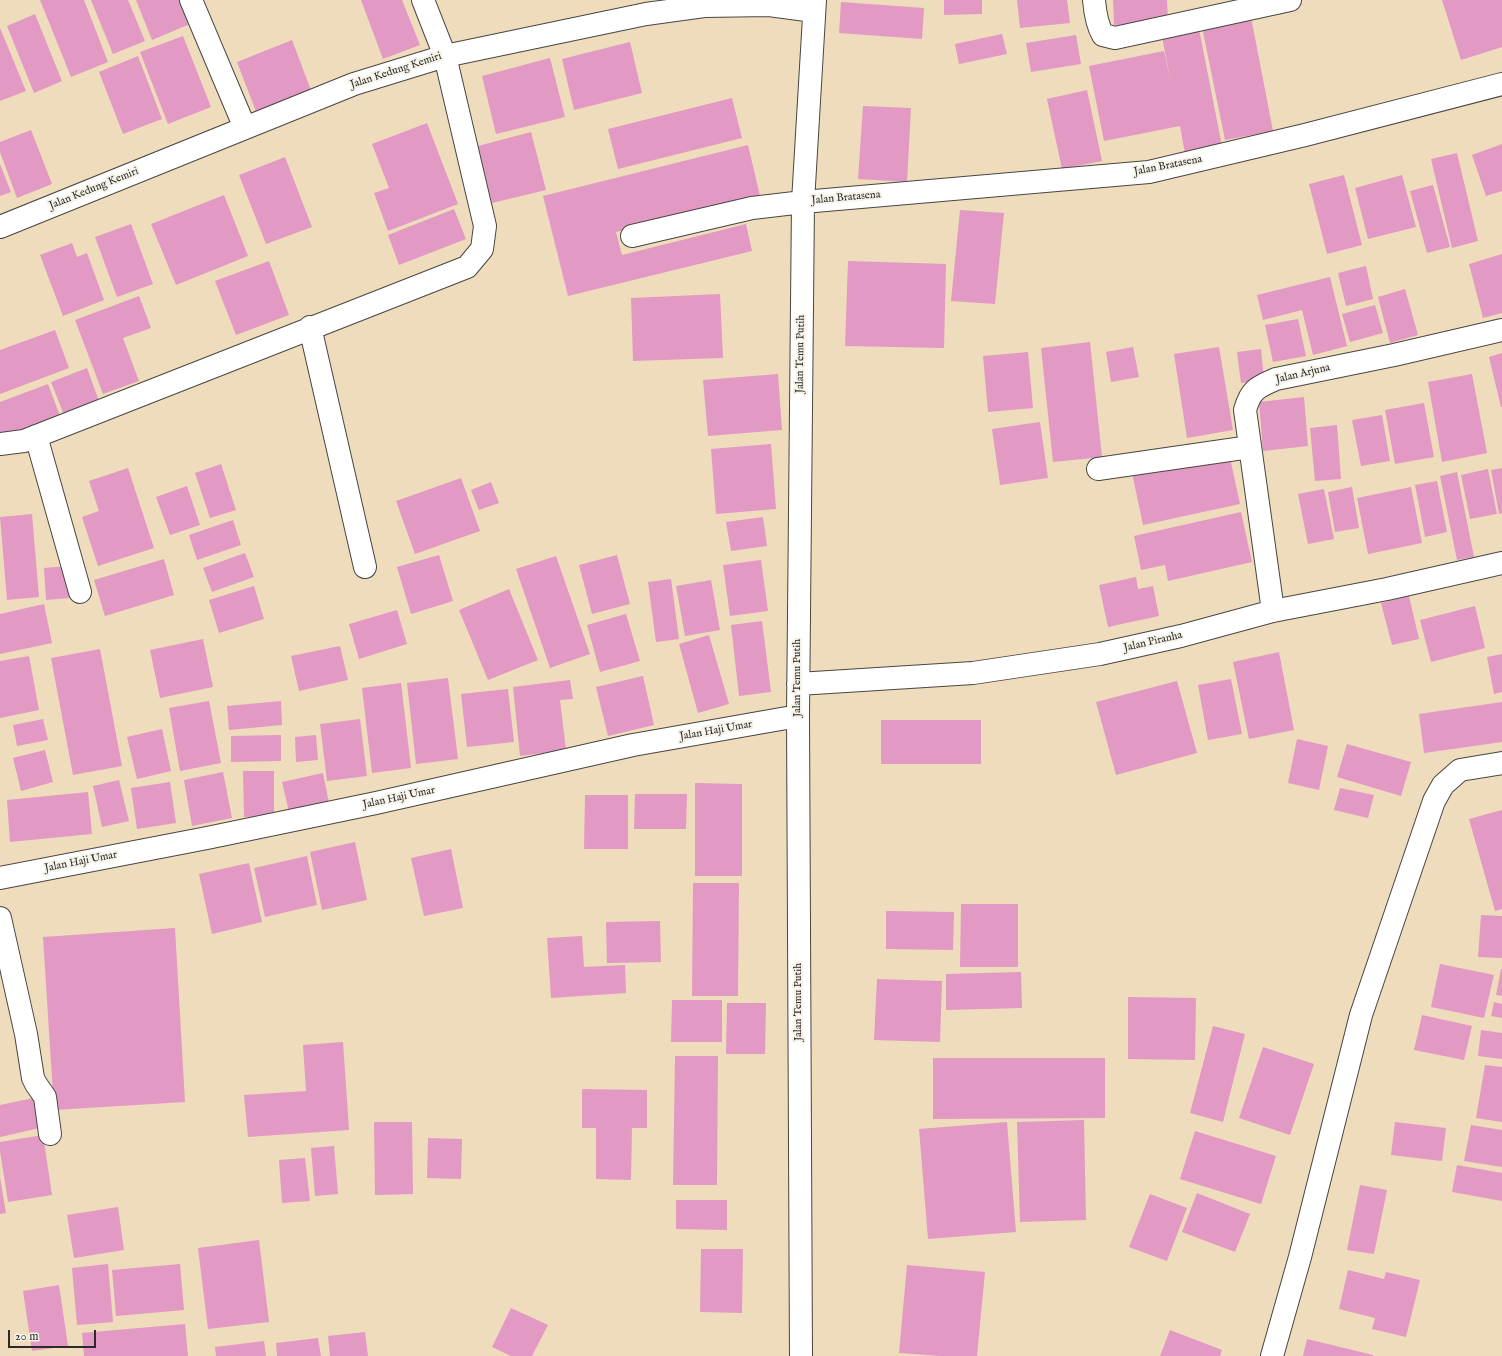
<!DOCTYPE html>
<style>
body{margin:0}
#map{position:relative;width:1502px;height:1356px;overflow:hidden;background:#efdcbc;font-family:"IM FELL English",serif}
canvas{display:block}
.scale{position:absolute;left:8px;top:1330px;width:88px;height:18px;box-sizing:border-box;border:2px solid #2b2b2b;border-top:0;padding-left:5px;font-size:12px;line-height:14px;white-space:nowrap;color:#2b2b2b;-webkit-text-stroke:3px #f7f3e8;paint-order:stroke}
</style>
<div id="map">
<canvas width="1502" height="1356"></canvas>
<div class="scale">20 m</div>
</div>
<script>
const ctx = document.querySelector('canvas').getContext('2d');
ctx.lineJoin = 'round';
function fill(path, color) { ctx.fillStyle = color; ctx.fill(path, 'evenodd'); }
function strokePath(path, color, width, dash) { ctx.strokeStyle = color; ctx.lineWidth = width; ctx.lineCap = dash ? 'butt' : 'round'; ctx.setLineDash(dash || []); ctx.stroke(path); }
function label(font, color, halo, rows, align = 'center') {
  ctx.font = font + ' "IM FELL English",serif'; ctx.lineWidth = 4; ctx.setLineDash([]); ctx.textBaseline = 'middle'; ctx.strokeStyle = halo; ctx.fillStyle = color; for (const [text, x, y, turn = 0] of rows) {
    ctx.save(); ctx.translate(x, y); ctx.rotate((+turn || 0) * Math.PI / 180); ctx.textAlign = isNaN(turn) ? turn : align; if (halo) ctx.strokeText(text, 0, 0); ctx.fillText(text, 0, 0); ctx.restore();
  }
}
fill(new Path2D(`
 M40,0H84L108,62L71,77Z
 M91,0H128L145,41L113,54Z
 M136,0H180L190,24L152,40Z
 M361,0H402L420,45L383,59Z
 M944,0H982V14L944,15Z
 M1017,0H1067L1070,23L1020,28Z
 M1113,0H1167L1168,22L1114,25Z
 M1442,0H1502V47L1461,60Z
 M841,2L924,8L922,39L839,33Z
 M35,14L62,81L34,93L7,26Z
 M1251,17L1273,131L1225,140L1202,27Z
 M0,28L26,91L0,101Z
 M1199,29L1222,146L1185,154L1180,126L1104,141L1089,66L1164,51L1171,82L1162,37Z
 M1002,34L1007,54L959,64L955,44Z
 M1076,35L1081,64L1031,72L1026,43Z
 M183,36L211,107L168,124L140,52Z
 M292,40L312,93L257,114L237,62Z
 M630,42L642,93L574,110L562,59Z
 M138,56L162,119L123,134L99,72Z
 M550,58L565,117L496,134L482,76Z
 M1087,90L1102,161L1062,169L1047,99Z
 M732,98L742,138L618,169L608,129Z
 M863,106L911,108L907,182L858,179Z
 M427,123L458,204L388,231L374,193L389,188L372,144Z
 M31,130L52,184L17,198L0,152V142Z
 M531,132L546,190L492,203L478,146Z
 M1502,144V191L1486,196L1472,155Z
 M748,145L760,196L616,232L622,255L746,224L752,251L568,296L543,196Z
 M1457,153L1478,241L1452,248L1431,159Z
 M285,157L312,227L266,244L239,175Z
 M0,164L11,192L0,196Z
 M1344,175L1362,245L1327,254L1309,184Z
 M1402,175L1416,227L1368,239L1355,188Z
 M1433,185L1450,247L1427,253L1410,191Z
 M224,195L248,256L176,285L151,224Z
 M454,209L466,239L399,265L388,235Z
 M960,210L1004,213L995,304L951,301Z
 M131,224L153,284L117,297L95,237Z
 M72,243L77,257L87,253L104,300L63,316L40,255Z
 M1502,254V313L1483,318L1469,264Z
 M269,261L289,315L236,335L215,281Z
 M848,261L946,264L944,348L845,346Z
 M1366,266L1373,299L1346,306L1338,273Z
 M1330,277L1347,346L1313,355L1302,310L1263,320L1257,295Z
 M1405,289L1418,335L1390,343L1378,297Z
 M720,294L723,358L633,361L631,298Z
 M139,296L151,328L123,338L139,381L103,394L75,320Z
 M1375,305L1383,333L1350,342L1342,314Z
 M1298,319L1306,356L1273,362L1265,325Z
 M55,330L69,368L0,394V350Z
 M1090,342L1102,457L1053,462L1041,348Z
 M1133,347L1139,377L1111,382L1106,352Z
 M1219,347L1233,430L1187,438L1174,354Z
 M1261,349L1264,380L1241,383L1237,352Z
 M1028,352L1033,408L988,412L983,356Z
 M1502,353V407H1501L1489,357Z
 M87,368L99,401L64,415L51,382Z
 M778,374L782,430L708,436L703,380Z
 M1472,374L1487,453L1442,462L1428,382Z
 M48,384L60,416L2,438L0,434V402Z
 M1304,397L1308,446L1263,451L1259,402Z
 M1424,403L1434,457L1395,464L1385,410Z
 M1382,415L1390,461L1361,466L1352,420Z
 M1040,422L1048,478L1000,485L992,429Z
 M1337,425L1341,479L1315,481L1310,428Z
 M771,444L776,509L716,514L711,449Z
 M1229,453L1240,504L1143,525L1132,473Z
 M221,464L236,510L210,518L195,473Z
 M128,468L154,548L98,566L82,517L99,511L89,481Z
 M1502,468V513L1499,514L1491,470Z
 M1488,469L1497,514L1470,519L1461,475Z
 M1457,472L1474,557L1457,560L1440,476Z
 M461,478L480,531L415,554L396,501Z
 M1437,481L1447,532L1425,537L1415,485Z
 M491,482L499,503L479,510L471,490Z
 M187,486L200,525L170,535L156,497Z
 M1352,487L1359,528L1335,532L1328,492Z
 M1411,487L1422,543L1368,554L1357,498Z
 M1324,489L1334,539L1308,544L1298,494Z
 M1241,512L1252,562L1168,581L1165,565L1141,570L1134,536Z
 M32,514L39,597L7,600L0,517Z
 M763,517L767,546L731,551L726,522Z
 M233,520L241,545L197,560L189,535Z
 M245,553L254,577L212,592L203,568Z
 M439,555L453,601L411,614L397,567Z
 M617,555L630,604L592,614L579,565Z
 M556,556L590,654L550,668L516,569Z
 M164,559L174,595L105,616L94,580Z
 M761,560L768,611L730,616L723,565Z
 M68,566L70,598L46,600L44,568Z
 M1136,577L1138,589L1153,586L1159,616L1108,627L1099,585Z
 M671,579L679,639L656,642L648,582Z
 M711,580L720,630L685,636L676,586Z
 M254,586L264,619L219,633L209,600Z
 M509,589L538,660L488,680L459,610Z
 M1409,596L1419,639L1392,645L1381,603Z
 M44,604L52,643L0,654V614Z
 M1475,606L1485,648L1431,662L1420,620Z
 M397,610L407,644L359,659L349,624Z
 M626,614L640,661L600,672L587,625Z
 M762,621L771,692L739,696L731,625Z
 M709,635L729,704L698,713L679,644Z
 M203,639L213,687L160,698L150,650Z
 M340,646L348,680L299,691L291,656Z
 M100,649L122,766L73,775L51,658Z
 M1279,652L1294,730L1249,739L1233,662Z
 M1502,654V692L1494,694L1487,657Z
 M29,656L39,710L0,718V661Z
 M643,676L654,725L608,736L596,687Z
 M448,678L458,759L416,764L407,683Z
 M1231,679L1242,734L1208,740L1198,685Z
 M570,680L573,699L560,700L566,750L520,756L513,687Z
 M1177,681L1197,753L1116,775L1096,702Z
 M401,683L411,768L372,773L362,688Z
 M508,689L514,742L467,747L461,694Z
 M209,701L221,763L180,771L169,708Z
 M281,701L282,725L229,730L227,706Z
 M1502,702V742L1424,753L1419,714Z
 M43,719L48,740L17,746L13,725Z
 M360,719L367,776L327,781L320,724Z
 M881,720H981V764H881Z
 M162,729L171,771L137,779L127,737Z
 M281,735V761L231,762V736Z
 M316,735L318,760L296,762L295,737Z
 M1297,739L1328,746L1319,790L1288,783Z
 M1347,744L1411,762L1401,796L1337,777Z
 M45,750L53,782L21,791L13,758Z
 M243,771H274V816L244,817Z
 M223,772L232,818L192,826L184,780Z
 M323,773L329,803L289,812L282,782Z
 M119,780L129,821L102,827L93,786Z
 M170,782L176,823L137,829L131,788Z
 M695,783L742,784V876H695Z
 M1340,788L1374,795L1368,818L1334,810Z
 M88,792L92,834L10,842L7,800Z
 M635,794H687L686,829H634Z
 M585,795H628V849H584Z
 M1502,810V909L1495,911L1469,819Z
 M355,842L367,900L322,910L310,852Z
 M451,849L463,908L424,916L411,858Z
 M307,856L317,905L265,917L254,868Z
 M249,863L262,922L212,934L199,874Z
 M693,883H739L738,996H692Z
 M961,904H1018V967H960Z
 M886,911L954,912L953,950L886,949Z
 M1481,915L1502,916V958L1478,957Z
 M660,921L661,962L607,963L606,922Z
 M175,928L185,1102L54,1110L43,937Z
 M582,936L584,967L625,965L626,993L551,998L547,938Z
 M1440,964L1494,975L1484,1018L1431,1007Z
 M1501,969H1502V996L1496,995Z
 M1021,972L1022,1008L946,1010V974Z
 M877,979L942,981L940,1042L874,1040Z
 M1128,997L1196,998L1195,1060L1128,1059Z
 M672,1000H722V1042H671Z
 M1494,1002L1502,1004V1018L1491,1016Z
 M727,1003H766L765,1054H726Z
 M1422,1015L1472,1026L1464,1060L1414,1050Z
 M1213,1026L1245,1034L1223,1122L1190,1113Z
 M1481,1030L1502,1033V1059L1478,1056Z
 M343,1042L349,1130L248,1137L244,1095L306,1091L303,1045Z
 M1263,1047L1314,1064L1290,1135L1239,1118Z
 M675,1056H718L717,1185H673Z
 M933,1058H1105V1118L933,1119Z
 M1485,1065L1502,1067V1122L1476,1118Z
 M582,1089L647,1090V1128H632L631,1180L596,1179V1128H582Z
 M38,1097L44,1127L0,1137V1105Z
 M1084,1120L1086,1220L1020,1222L1017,1122Z
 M374,1122H412L413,1194L375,1195Z
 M1007,1122L1016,1232L928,1239L919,1129Z
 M1395,1122L1446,1128L1442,1161L1391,1155Z
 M1471,1125L1502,1130V1167L1464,1161Z
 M1195,1131L1276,1156L1261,1204L1180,1179Z
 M43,1135L52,1195L8,1202L0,1151V1142Z
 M428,1138L462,1139L461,1179L427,1178Z
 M334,1146L338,1194L315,1196L311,1148Z
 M305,1158L310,1201L282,1203L279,1160Z
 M1457,1165L1502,1173V1201L1452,1192Z
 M0,1177L6,1213L0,1214Z
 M1360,1185L1387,1190L1374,1254L1347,1250Z
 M1197,1193L1250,1214L1235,1252L1182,1232Z
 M1150,1194L1187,1208L1167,1261L1129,1247Z
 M676,1200H727V1230L676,1229Z
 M118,1207L124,1250L74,1258L67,1215Z
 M259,1240L269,1322L208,1329L198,1248Z
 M701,1249H743L742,1313L700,1312Z
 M108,1264L113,1322L77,1325L72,1268Z
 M180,1264L184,1310L116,1316L112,1270Z
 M907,1265L985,1272L977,1356H940L899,1353Z
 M1348,1270L1384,1279L1386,1272L1420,1280L1406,1337L1372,1329L1375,1318L1339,1309Z
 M59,1285L68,1346L32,1351L23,1291Z
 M511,1308L548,1325L532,1356H511L492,1347Z
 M185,1324L188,1356H84L82,1333Z
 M1170,1330L1222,1350L1220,1356H1160Z
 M365,1332L368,1356H330L328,1336Z
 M318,1338L321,1356H277L276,1343Z
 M1307,1339L1373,1355V1356H1303Z
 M264,1341L266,1356H216L215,1347Z`), '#e299c3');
const minor = new Path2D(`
 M191,0L245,128
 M1094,0C1095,12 1097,25 1103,35L1115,38L1290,0
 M0,227L354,84L445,56L646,14L704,6L769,5L814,11
 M632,236L752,208L803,202L1149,172L1305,135L1502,84
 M310,327L365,567
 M36,436L80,592
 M0,444L24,441L467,267L482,249L485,226L445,56L423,0
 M1098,469L1250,447
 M1273,611L1245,410C1251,389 1258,387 1276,379L1394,355L1502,330
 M798,684L973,673L1100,654L1181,636L1273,611L1387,589L1502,563
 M0,878L207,838L376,803L633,745L798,716
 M0,918L26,1034L33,1078L36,1084L45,1097L50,1134
 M801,1356L798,716L803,202L815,0
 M1272,1356L1300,1257L1361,1015L1434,801L1443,785L1460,770L1502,763`);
strokePath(minor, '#484641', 24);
strokePath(minor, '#fff', 22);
label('11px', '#2b2b2b', '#f7f3e8', [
 ["Jalan Kedung Kemiri",396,71,-18],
 ["Jalan Bratasena",1168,166,-11],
 ["Jalan Kedung Kemiri",94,189,-22],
 ["Jalan Bratasena",846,198,-5],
 ["Jalan Temu Putih",801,354,-89],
 ["Jalan Arjuna",1303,374,-13],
 ["Jalan Piranha",1153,642,-13],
 ["Jalan Temu Putih",798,678,-90],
 ["Jalan Haji Umar",716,731,-10],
 ["Jalan Haji Umar",399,798,-12],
 ["Jalan Haji Umar",81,862,-11],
 ["Jalan Temu Putih",799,1002,-90]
]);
</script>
